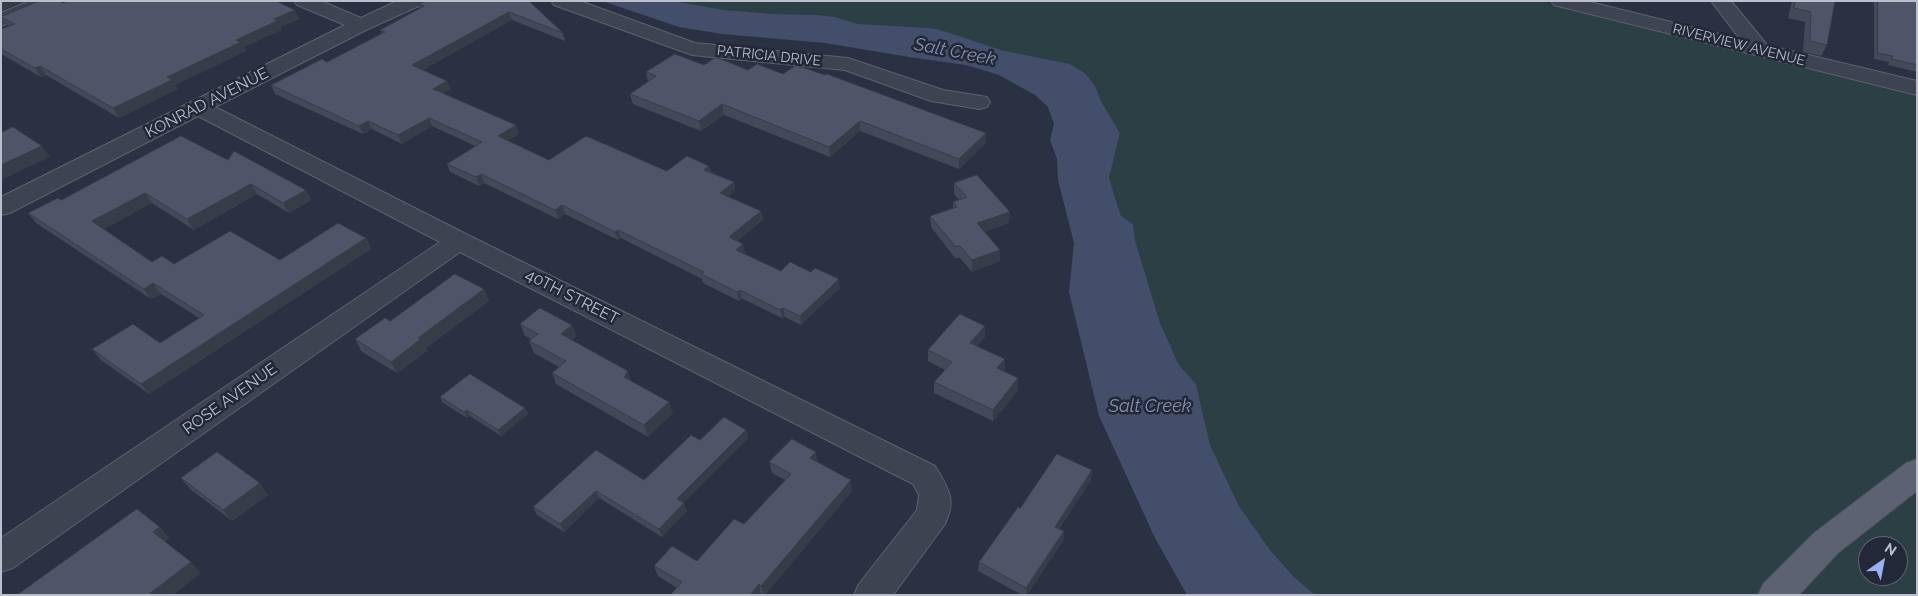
<!DOCTYPE html>
<style>
body{margin:0}
#map{position:relative;width:1918px;height:596px;overflow:hidden;background:#293142;font-family:Raleway,sans-serif}
canvas{display:block}
.frame{position:absolute;inset:0;border:2px solid #bbbfcb;pointer-events:none}
.north{position:absolute;left:1858px;top:536px;width:50px;height:50px;box-sizing:border-box;background:#222837;border:1px solid #5f6472;border-radius:50%;rotate:33deg;font-size:14px;font-weight:700;line-height:20px;text-align:center;color:#bbbfcb}
.north::after{content:'';display:block;margin:auto;width:18px;height:22px;background:#9ab0f1;clip-path:polygon(50% 0,100% 100%,50% 72%,0 100%)}
</style>
<div id="map">
<canvas width="1918" height="596"></canvas>
<div class="frame"></div>
<div class="north">N</div>
</div>
<script>
const ctx = document.querySelector('canvas').getContext('2d');
ctx.lineJoin = 'round';
function fill(path, color) { ctx.fillStyle = color; ctx.fill(path, 'evenodd'); }
function strokePath(path, color, width, dash) { ctx.strokeStyle = color; ctx.lineWidth = width; ctx.lineCap = dash ? 'butt' : 'round'; ctx.setLineDash(dash || []); ctx.stroke(path); }
function label(font, color, halo, rows, align = 'center') {
  ctx.font = font + ' Raleway,sans-serif'; ctx.lineWidth = 5; ctx.setLineDash([]); ctx.textBaseline = 'middle'; ctx.strokeStyle = halo; ctx.fillStyle = color; for (const [text, x, y, turn = 0] of rows) {
    ctx.save(); ctx.translate(x, y); ctx.rotate((+turn || 0) * Math.PI / 180); ctx.textAlign = isNaN(turn) ? turn : align; if (halo) ctx.strokeText(text, 0, 0); ctx.fillText(text, 0, 0); ctx.restore();
  }
}
fill(new Path2D(`
 M674,1H1540L1917,93V595H1315L1293,576L1270,550L1239,506L1210,445L1196,384L1179,365L1160,323L1135,240L1133,224L1121,216L1109,178L1120,132L1101,101L1095,86L1085,73L1070,64L1001,50L931,28L858,24L835,17L818,15L773,14L724,10ZM1868,546H1898V576H1868Z`), '#2c3f44');
fill(new Path2D(`
 M602,1H674L724,10L773,14L818,15L835,17L858,24L931,28L947,32L1001,50L1070,64L1085,73L1095,86L1101,101L1120,133L1109,178L1121,216L1133,224L1135,240L1160,323L1179,365L1196,384L1210,445L1239,506L1270,550L1293,576L1315,595H1187L1155,538L1099,416L1069,292L1074,243L1058,180L1057,159L1050,140L1054,124L1048,107L1035,95L999,75L966,65L909,57L825,43L722,34L679,27Z`), '#434e6b');
const minor = new Path2D(`
 M29,1H57L54,5L1,26V13Z
 M294,1H321L361,18L397,1H424L421,5L368,29L215,107L468,235L935,466C948,488 957,499 945,524L893,595H854L859,584L917,510L919,495L913,484L460,252L13,568L1,572V538L440,242L198,116L10,213L1,215V197L345,25L297,5Z
 M551,1H580L695,43L848,58L943,90L987,97L990,102L987,107L979,109L931,101L845,70L692,55L554,5Z
 M1551,1H1586L1740,39L1711,1H1731L1767,45L1917,81V95L1554,5Z`);
const primary = new Path2D(`
 M1917,459V491L1838,553L1799,595H1758L1763,584L1814,533L1906,463Z`);
strokePath(minor, '#5c616f', 2);
strokePath(primary, '#474c5b', 2);
fill(minor, '#3e4352');
fill(primary, '#5c6271');
fill(new Path2D(`
 M529,1L563,33L565,41L512,20L422,70L451,89L443,93L516,125L519,134L507,141L549,160L667,171L709,166L711,172L734,182L735,191L728,197L761,211L763,220L737,241L745,253L744,254L781,271L840,288L801,325L785,317L782,318L741,298L739,301L703,283L702,279L621,238L618,240L565,214L558,219L484,183L479,186L450,172L447,164L475,146L432,126L402,144L372,129L363,134L275,94L271,85L327,62L382,33L380,30L420,9L418,4Z
 M1792,1H1835L1827,45L1821,56L1803,52L1805,22L1788,18Z
 M1874,1H1917V72L1888,65L1889,62L1874,59Z
 M63,3L299,19L280,27L281,30L244,47L246,51L175,85L178,89L119,118L46,75L41,77L1,54V29L9,26L7,25L1,17Z
 M704,65L783,74L825,75L986,133V143L959,169L860,131L830,157L724,115L701,131L633,104L630,94L648,82L646,72Z
 M228,160L306,190L311,200L289,213L257,194L194,230L152,203L104,229L152,262L174,264L280,260L366,238L371,249L149,394L101,360L92,349L160,343L199,318L161,294L151,299L36,223L28,213L61,200Z
 M954,183L1009,223L984,232L1000,261L972,272L960,258H955L931,227L930,216L953,208V202L959,200L954,194Z
 M484,289L489,301L426,348L427,351L397,373L361,351L355,339L390,321Z
 M520,324L572,325L576,336L572,340L631,381L673,413L648,437L556,384L552,373L559,367L534,353L529,341L531,339L525,336Z
 M985,326V337L977,346L1005,370L1004,371L1018,378V390L993,421L934,393V382L945,370L928,361V350Z
 M440,397L525,408L528,414L501,436L470,416L467,418L443,403Z
 M746,430L748,438L683,503L687,511L662,537L599,498L564,532L537,515L533,507L596,450L644,480L700,440Z
 M769,462H818L852,491L765,595H670L677,588L658,576L654,566L697,561L744,524L785,480L772,473Z
 M1092,470L1091,480L1059,529L1064,531L1063,541L1027,595H1022L978,571L979,562L1020,508Z
 M181,478L268,495L232,521L190,489Z`), '#434959');
fill(new Path2D(`
 M1,1H24L1,11Z
 M295,10L299,19L280,27L281,30L244,47L246,51L175,85L178,89L119,118L113,108L167,77L274,19Z
 M509,12L512,20L416,74L412,65Z
 M40,66L46,75L41,77L35,68Z
 M447,81L451,89L436,97L433,89Z
 M722,104L724,115L701,131L699,121Z
 M429,118L432,126L402,144L398,135Z
 M368,121L372,129L363,134L359,126Z
 M860,121V131L830,157L829,147Z
 M516,125L519,134L501,145L498,136Z
 M986,133V143L959,169V159Z
 M42,146L50,157L1,180V165Z
 M709,166L711,175L704,170Z
 M481,174L484,183L479,186L476,177Z
 M734,182L735,191L722,202L720,193Z
 M251,184L257,194L194,230L187,219Z
 M306,190L311,200L289,213L283,203Z
 M145,193L152,203L99,232L92,221Z
 M562,205L565,214L558,219L555,210Z
 M761,211L763,220L731,246L729,237Z
 M1010,212L1009,223L977,235V223Z
 M618,230L621,238L618,240L615,232Z
 M366,238L371,249L149,394L141,384Z
 M743,244L745,253L738,259L736,250Z
 M1000,250V261L972,272V260Z
 M839,279L840,288L801,325L800,316Z
 M153,283L161,294L151,299L144,289Z
 M484,289L489,301L426,348L427,351L397,373L391,362L418,338Z
 M740,290L741,298L739,301L737,292Z
 M783,308L785,317L782,318L780,310Z
 M572,325L576,336L566,345L561,334Z
 M985,326V337L970,354V343Z
 M1005,359V370L997,380V368Z
 M628,371L631,382L624,377Z
 M1018,378V390L993,421V410Z
 M669,402L673,413L648,437L644,425Z
 M525,408L528,414L501,436L498,430Z
 M467,410L470,416L467,418L464,412Z
 M746,430L748,438L680,506L677,499Z
 M816,452L818,463L810,458Z
 M1092,470L1091,480L1054,536L1055,527Z
 M851,480L852,491L765,595H764L761,586Z
 M260,483L268,495L232,521L223,510Z
 M596,491L599,498L564,532L560,524Z
 M684,503L687,511L662,537L659,529Z
 M160,527L170,538L163,543L153,532Z
 M1064,531L1063,541L1027,595H1026V588Z
 M191,562L201,573L173,595H148Z
 M759,584L761,595H750Z`), '#373c49');
const building = new Path2D(`
 M39,1H60L63,3L67,1H276L295,10L274,19L277,21L236,40L241,42L167,77L172,80L113,108L40,66L35,68L1,49V29L15,24L1,17Z
 M427,1H529L563,33L509,12L412,65L447,81L433,89L516,125L498,136L549,160L586,136L667,171L687,156L709,166L704,170L734,182L720,193L761,211L729,237L743,244L736,250L781,271L790,262L811,272L815,268L839,279L800,316L783,308L780,310L740,290L737,292L701,274L704,272L618,230L615,232L562,205L555,210L481,174L476,177L447,164L482,142L429,118L398,135L368,121L359,126L271,85L322,59L327,62L385,32L380,30L424,6L418,4Z
 M1796,1H1835L1827,45L1810,41L1811,12L1794,8Z
 M1878,1H1917V65L1892,59V56L1878,53Z
 M675,54L704,65L716,57L748,70L757,64L783,74L796,65L825,75L827,74L986,133L959,159L860,121L829,147L722,104L699,121L630,94L656,76L646,72Z
 M13,127L42,146L1,165V133Z
 M181,136L228,160L234,151L306,190L283,203L251,184L187,219L145,193L92,221L152,262L162,256L174,264L230,231L280,260L338,223L366,238L141,384L92,349L133,324L160,343L204,315L153,283L144,289L28,213L58,198L61,200Z
 M977,175L1010,212L977,223L1000,250L972,260L960,246H955L930,216L957,207L953,202L967,197L954,183Z
 M455,274L484,289L418,338L421,339L391,362L355,339L385,318L390,321Z
 M540,308L572,325L561,334L628,371L624,377L669,402L644,425L552,373L566,361L529,341L538,334L520,324Z
 M960,314L985,326L970,343L1005,359L997,368L1018,378L993,410L934,382L952,362L928,350Z
 M470,374L525,408L498,430L467,410L464,412L440,397Z
 M724,417L746,430L677,499L684,503L659,529L596,491L560,524L533,507L596,450L644,480L691,435L700,440Z
 M792,439L816,452L810,458L851,480L761,586L759,584L750,595H670L682,582L654,566L672,546L697,561L734,519L744,524L791,474L769,462Z
 M217,452L260,483L223,510L181,478Z
 M1057,454L1092,470L1055,527L1064,531L1026,588L979,562L1018,507L1020,508Z
 M137,509L160,527L153,532L191,562L148,595H17Z`);
fill(building, '#4e5568');
strokePath(building, '#373c49', 1);
label('14px', '#bbbfcb', '#222837', [
 ["RIVERVIEW AVENUE",1739,45,14],
 ["PATRICIA DRIVE",769,56,6]
]);
label('16px', '#bbbfcb', '#222837', [
 ["KONRAD AVENUE",207,103,-27],
 ["40TH STREET",572,297,27],
 ["ROSE AVENUE",230,399,-35]
]);
label('italic 18px', '#8591b0', '#222837', [
 ["Salt Creek",955,52,11],
 ["Salt Creek",1150,407]
]);
</script>
